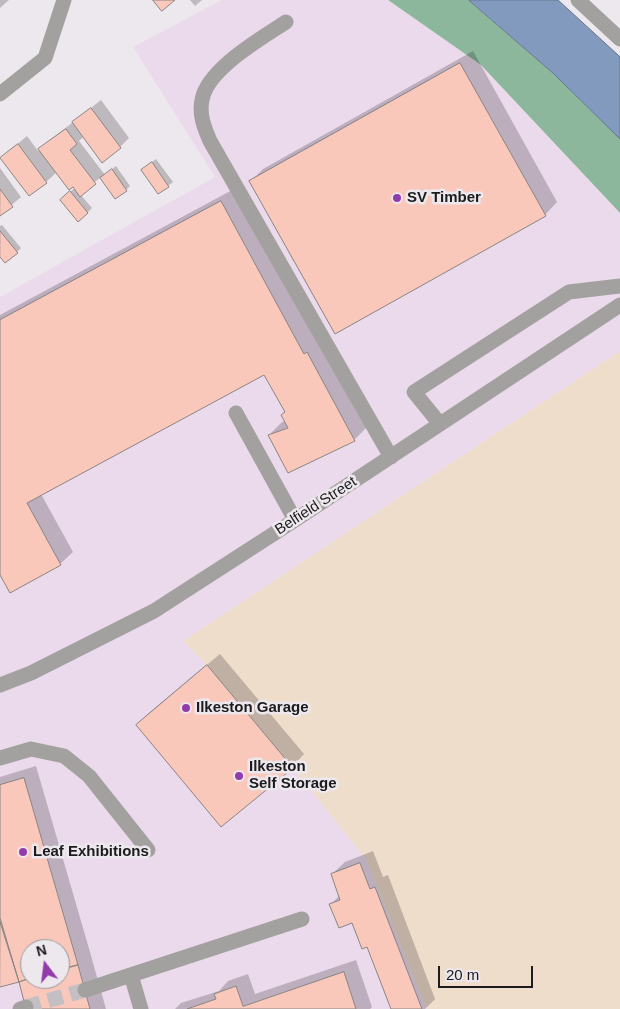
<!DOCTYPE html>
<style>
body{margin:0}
#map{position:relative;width:620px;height:1009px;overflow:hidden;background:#ede8ed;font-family:Arial,sans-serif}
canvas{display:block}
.north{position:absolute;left:20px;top:939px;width:50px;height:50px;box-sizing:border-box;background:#ede8ed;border:1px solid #99969a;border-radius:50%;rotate:345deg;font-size:14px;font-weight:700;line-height:20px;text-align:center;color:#1c1b1d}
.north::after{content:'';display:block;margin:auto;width:18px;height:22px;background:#913caa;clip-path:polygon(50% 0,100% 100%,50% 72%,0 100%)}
.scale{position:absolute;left:438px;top:966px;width:95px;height:22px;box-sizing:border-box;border:2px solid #1c1b1d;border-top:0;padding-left:6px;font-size:15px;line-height:18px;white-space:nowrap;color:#1c1b1d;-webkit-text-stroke:4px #ede8ed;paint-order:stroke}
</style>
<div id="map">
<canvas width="620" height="1009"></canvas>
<div class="north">N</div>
<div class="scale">20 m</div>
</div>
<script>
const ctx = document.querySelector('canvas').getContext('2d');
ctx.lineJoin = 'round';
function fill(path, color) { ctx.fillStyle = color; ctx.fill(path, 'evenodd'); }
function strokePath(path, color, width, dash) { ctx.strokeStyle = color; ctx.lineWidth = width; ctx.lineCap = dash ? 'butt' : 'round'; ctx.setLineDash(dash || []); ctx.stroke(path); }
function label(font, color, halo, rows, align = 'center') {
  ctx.font = font + ' Arial,sans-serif'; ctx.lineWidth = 5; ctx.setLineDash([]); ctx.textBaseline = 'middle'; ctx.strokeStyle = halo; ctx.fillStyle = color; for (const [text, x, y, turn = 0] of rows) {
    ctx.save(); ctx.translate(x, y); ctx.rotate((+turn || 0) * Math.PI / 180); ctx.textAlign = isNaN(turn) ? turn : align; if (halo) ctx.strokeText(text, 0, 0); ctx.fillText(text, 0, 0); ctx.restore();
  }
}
fill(new Path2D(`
 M620,351V1009H427L366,859L293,768L207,665L183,641Z`), '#efddcc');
fill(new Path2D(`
 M222,0H388L481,65L620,213V351L183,641L207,665L293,768L366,859L427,1009H0V297L215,177L133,47ZM30,949H60V979H30Z`), '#ebdaeb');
fill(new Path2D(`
 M388,0H469L554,74L620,139V213L481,65Z`), '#8db79c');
const water = new Path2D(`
 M469,0H558L618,55L620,57V139L554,74Z`);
fill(water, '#839abf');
strokePath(water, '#64748e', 1);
fill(new Path2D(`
 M0,0H9L0,8Z
 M190,0H202L195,6Z
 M473,51L557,202L545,215L251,181L263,169Z
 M101,100L129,138L120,147L84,136L79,141L105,175L116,166L130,186L126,190L101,177L80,194L92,208L87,213L66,195L75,188L57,172L46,182L29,195L1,158L27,136L38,151L49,141Z
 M156,159L173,182L168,186L147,166Z
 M0,168L21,197L0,215Z
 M234,189L367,427L354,440L289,471L269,435L282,422L286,421V411L265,373L41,494L73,552L60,564L0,572V315Z
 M2,225L21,248L17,252L0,255V226Z
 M220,654L304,754L292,767L222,825L137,725L150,712Z
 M36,766L90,952L106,1009H28L20,980L0,986V777ZM30,949H60V979H30Z
 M373,851L383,877L388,875L435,999L425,1009H392L368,946L353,922L331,904L340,895L332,874L345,862Z
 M356,960L372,1007L370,1009H175L181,1003L219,991L228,981L248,974L255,994Z`), '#0003');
const building = new Path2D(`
 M153,0H175L162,11Z
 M460,63L546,216L335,334L249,181Z
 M91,108L121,148L102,163L72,122Z
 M66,129L77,144L70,150L96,184L80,197L73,187L69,190L38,149Z
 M18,144L47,183L29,196L0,158Z
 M152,162L169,187L158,194L141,170Z
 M112,169L127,191L115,199L100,178Z
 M0,189L13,207L0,216Z
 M70,191L88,213L78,222L60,200Z
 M221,201L304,354L307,352L355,441L288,473L268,435L288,428L281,415L285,412L264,375L27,503L61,565L10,593L0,575V320Z
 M0,231L18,253L5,263L0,257Z
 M207,665L293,768L221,827L136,725Z
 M24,778L78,965L60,970V949H30V978L19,982L0,918V785Z
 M360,863L370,889L375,887L422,1009H391L367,947L362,949L352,923L339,928L329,904L340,900L331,874Z
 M0,922L19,982L0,987Z
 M78,965L90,1009H26L19,982L30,978L60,979V970Z
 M344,972L356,1009H187L216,999L214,994L236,986L243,1006Z`);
fill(building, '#fac7bb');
strokePath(building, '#8b8584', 1);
strokePath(new Path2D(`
 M26,1007L85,990`), '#c3bfc3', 15, [15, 8]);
strokePath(new Path2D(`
 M578,0L620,39
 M286,22C262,38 207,69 202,100C199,115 204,127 210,141L391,457
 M0,94L45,58L64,0
 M236,413L295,520
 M440,424L414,392L569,292L620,286
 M0,685L31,673L154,611L295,520L620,305
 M0,758L31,749L64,756L89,776L148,850
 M131,975L141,1009
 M85,990L302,919
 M20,1009L26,1007`), '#a3a19f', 15);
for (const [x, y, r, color] of [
 [397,198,5,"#913caa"],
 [186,708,5,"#913caa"],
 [239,776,5,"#913caa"],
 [23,852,5,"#913caa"]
]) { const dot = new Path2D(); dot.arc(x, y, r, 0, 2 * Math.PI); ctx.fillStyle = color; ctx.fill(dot); strokePath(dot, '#ede8ed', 2); }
label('bold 15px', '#1c1b1d', '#ede8ed', [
 ["SV Timber",407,198],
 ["Ilkeston Garage",196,708],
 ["Ilkeston",249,767],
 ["Self Storage",249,784],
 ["Leaf Exhibitions",33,852]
], 'left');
label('15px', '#1c1b1d', '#ede8ed', [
 ["Belfield Street",316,506,-33]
]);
</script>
